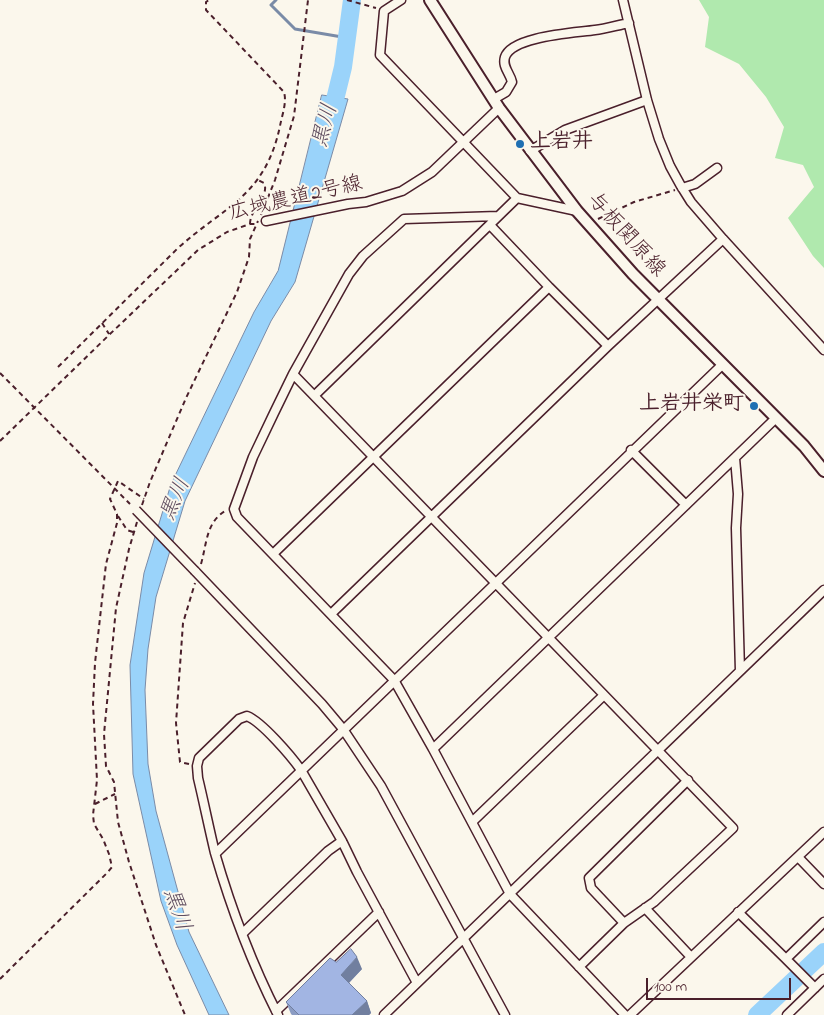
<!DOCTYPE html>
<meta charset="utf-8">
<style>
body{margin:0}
#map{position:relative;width:824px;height:1015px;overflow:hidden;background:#fbf7ec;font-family:"Indie Flower",sans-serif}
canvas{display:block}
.scale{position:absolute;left:646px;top:978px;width:145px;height:22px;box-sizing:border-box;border:2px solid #4a1f2b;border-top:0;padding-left:6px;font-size:15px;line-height:18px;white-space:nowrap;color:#4a1f2b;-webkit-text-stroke:4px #fbf7ec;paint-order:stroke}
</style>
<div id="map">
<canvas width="824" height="1015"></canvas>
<div class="scale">100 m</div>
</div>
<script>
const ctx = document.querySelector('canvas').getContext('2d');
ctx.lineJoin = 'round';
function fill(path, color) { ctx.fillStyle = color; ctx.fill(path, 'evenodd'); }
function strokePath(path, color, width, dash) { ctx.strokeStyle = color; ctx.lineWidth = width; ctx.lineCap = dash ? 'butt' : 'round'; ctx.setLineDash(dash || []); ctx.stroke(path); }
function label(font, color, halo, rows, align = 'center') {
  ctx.font = font + ' "Indie Flower","Klee One",sans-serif'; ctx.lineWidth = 4; ctx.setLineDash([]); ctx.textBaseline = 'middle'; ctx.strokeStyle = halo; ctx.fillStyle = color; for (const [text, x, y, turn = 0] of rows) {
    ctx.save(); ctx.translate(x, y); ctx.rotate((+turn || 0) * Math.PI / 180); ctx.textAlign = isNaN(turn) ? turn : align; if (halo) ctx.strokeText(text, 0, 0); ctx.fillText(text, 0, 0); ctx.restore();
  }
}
fill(new Path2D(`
 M699,0H824V268L813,256L788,218L814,187L803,165L775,158L784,127L766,97L739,64L705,47L709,17Z`), '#b0e9ae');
const water = new Path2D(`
 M322,95L348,99L295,282L271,321L185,501L156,597L148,649L145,690L148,764L156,811L189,932L229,1015H209L177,945L161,901L133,774L130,665L144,573L171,484L254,312L278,271Z`);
fill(water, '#9ad3fa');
strokePath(water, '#7a8ba7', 1);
strokePath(new Path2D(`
 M276,0L271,5L295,29L348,38`), '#7a8ba7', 3);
strokePath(new Path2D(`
 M330,120L343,67L352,0
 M757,1015L824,952`), '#9ad3fa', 18);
const street = new Path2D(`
 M623,0L647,100L659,139L670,166L681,186L691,202L723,239L824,350
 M494,99L506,92L512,82C510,73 502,67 505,57C512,36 575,33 595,30C606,29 618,25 629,23
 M530,151L565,130L647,100
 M682,188L695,184L717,168
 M517,198L577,211
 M498,216L404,219L363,256L349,274L293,374L274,413L253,457L234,509L237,517L394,680L433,749L510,894L625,1015
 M266,221L348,204L366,202L402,191L432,172L499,108
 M490,225L549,287L608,346
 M293,374L733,828L654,902L624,923L579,967
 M315,395L517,198L380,55L384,11L401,0
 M631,450L686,505
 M735,458L738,494L736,528L740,671
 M273,554L549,287
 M195,571L322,704L343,729L381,786L505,1015
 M331,614L608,346L723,239
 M433,749L776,418
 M472,822L603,696
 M216,853L723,364
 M798,857L824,884
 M645,908L691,957
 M738,912L786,959L824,922
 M624,923L591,888L589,878L688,780
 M243,933L328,851L342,841
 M786,959L815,988
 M276,1011L379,912
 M278,1015C252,964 231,908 215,853C209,828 204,803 198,778L197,766L199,758L239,719L247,716C262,722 291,756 301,770L342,841L357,872L417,983
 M384,1015L824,590
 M630,1015L824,832
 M787,1015L824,979`);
const secondary = new Path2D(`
 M430,0L499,108L577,211L633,274L804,446L824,471`);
strokePath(street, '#4a1f2b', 11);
strokePath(secondary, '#4a1f2b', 14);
strokePath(new Path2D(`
 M347,0L376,8
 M261,215L275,180L294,116L308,0
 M598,219L634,202L675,190
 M250,224C250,209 270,196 264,183L258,180
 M102,323L109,334
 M58,367L177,249C224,206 265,197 280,126C282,115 287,103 284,92L206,10V2L209,0
 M0,373L130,504
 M0,441L109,335L198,250L227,232L250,224H256
 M142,505L150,482L186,398L237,292L249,257L250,239L258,221
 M118,516L127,530L133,532
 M137,522L129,549L116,608L104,734L106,766L114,782L118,822L129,862L156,945L185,1015
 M201,564C207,543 206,521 227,510
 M189,764L180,762L176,723L183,623L195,583
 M95,804L115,794
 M0,979L108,872L112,867L109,854L103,839L94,824L93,815L97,780L93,704L95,663L106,564L117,523V514L110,499L118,481L144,499`), '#4a1f2b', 2, [5, 4]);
strokePath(street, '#fbf7ec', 8);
strokePath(secondary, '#fbf7ec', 10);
const streetBridge = new Path2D(`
 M136,510L195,571`);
strokePath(streetBridge, '#4a1f2b', 11, []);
strokePath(streetBridge, '#fbf7ec', 8);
fill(new Path2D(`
 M336,962L362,969L349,983L367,1001L371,1013L369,1015H292L291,1014L286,1002Z`), '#8b9cc3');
fill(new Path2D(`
 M357,957L362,969L345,987L341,975Z
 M367,1001L371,1013L369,1015H352Z`), '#717f9f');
const building = new Path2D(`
 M351,949L357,957L341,975L367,1001L352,1015H299L286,1002L330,958L336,962Z`);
fill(building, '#a2b5e3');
strokePath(building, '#717f9f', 1);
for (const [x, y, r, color] of [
 [520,144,5,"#1f6fb2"],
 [754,406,5,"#1f6fb2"]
]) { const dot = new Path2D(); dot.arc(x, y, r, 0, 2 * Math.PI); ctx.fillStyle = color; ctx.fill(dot); strokePath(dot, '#fbf7ec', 2); }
label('bold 21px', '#4a1f2b', '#fbf7ec', [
 ["上岩井",530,144],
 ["上岩井栄町",744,406,"right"]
], 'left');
label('21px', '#4a1f2b', '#fbf7ec', [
 ["広域農道2号線",296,200,-13],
 ["与板関原線",625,236,48]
]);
label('italic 22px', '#5e4c5f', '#fbf7ec', [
 ["黒川",327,126,-75],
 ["黒川",177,500,-66],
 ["黒川",175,910,71]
]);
</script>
